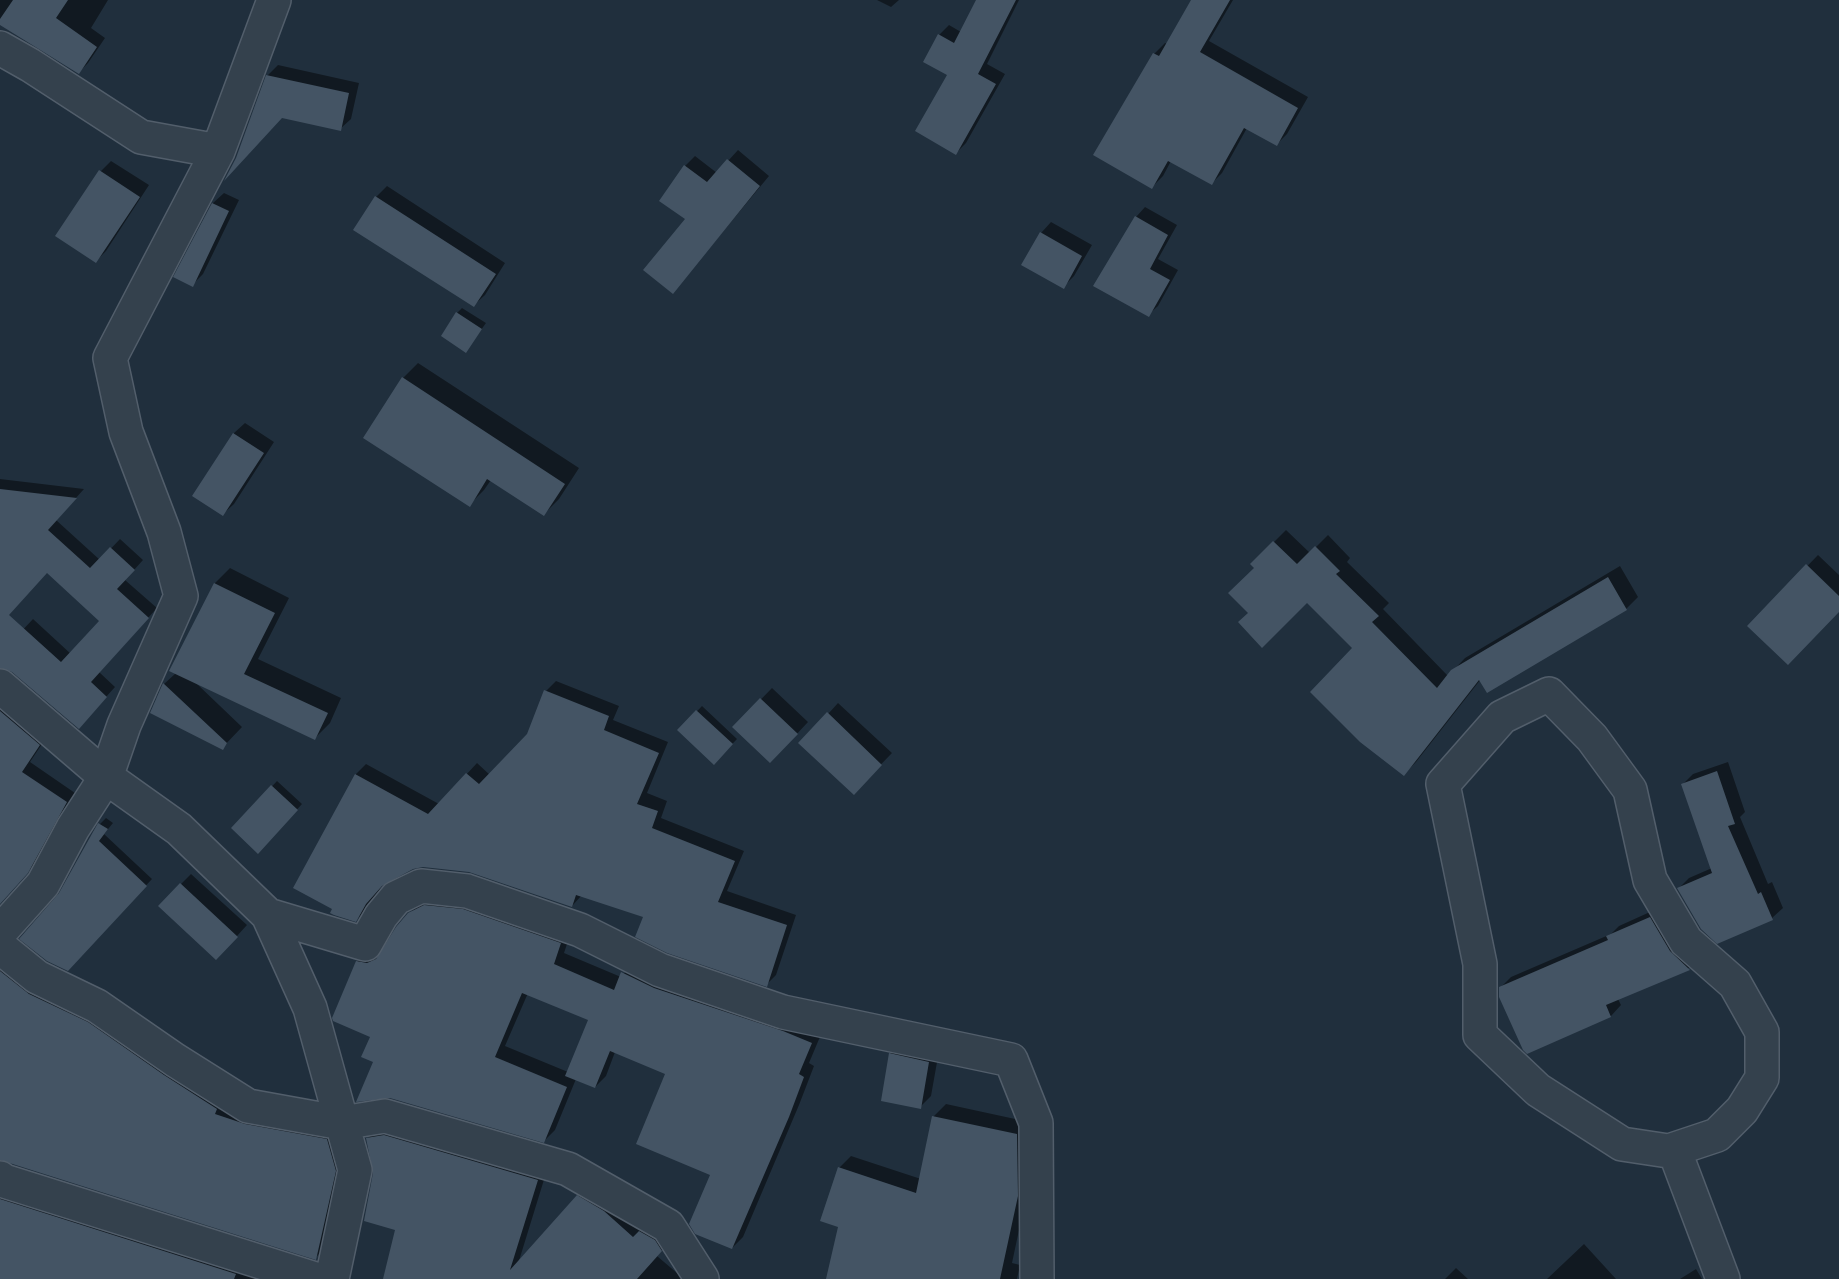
<!DOCTYPE html>
<style>
body{margin:0}
canvas{display:block;background:#202f3d}
</style>
<canvas width="1839" height="1279"></canvas>
<script>
const ctx = document.querySelector('canvas').getContext('2d');
ctx.lineJoin = 'round';
function fill(path, color) { ctx.fillStyle = color; ctx.fill(path, 'evenodd'); }
function strokePath(path, color, width, dash) { ctx.strokeStyle = color; ctx.lineWidth = width; ctx.lineCap = dash ? 'butt' : 'round'; ctx.setLineDash(dash || []); ctx.stroke(path); }
fill(new Path2D(`
 M0,0H42L0,23Z
 M60,0H108L91,28L105,38L88,63L79,72L35,44Z
 M877,0H899L891,7Z
 M977,0H1019L987,64L1005,74L966,143L956,153L949,75L939,35L949,25L961,32Z
 M1192,0H1233L1209,41L1308,97L1287,134L1277,144L1247,128L1222,173L1211,184L1171,161L1163,176L1152,187L1095,154L1154,54L1165,43L1167,44Z
 M278,65L359,83L351,119L340,129L282,116L237,158L267,76Z
 M738,150L769,176L673,292L687,219L661,200L685,166L695,156L717,173Z
 M111,161L149,185L106,251L96,261L101,171Z
 M387,186L505,263L485,295L474,305L355,229L376,197Z
 M224,193L239,200L203,274L192,285L175,277L213,203Z
 M1145,207L1177,225L1158,259L1178,270L1158,306L1148,315L1136,217Z
 M1051,222L1092,245L1074,276L1063,287L1041,233Z
 M462,308L486,323L466,351L457,313Z
 M418,363L579,468L559,499L544,514L491,480L484,490L469,505L403,378Z
 M245,423L274,442L234,504L223,514L194,495L234,433Z
 M0,479L84,489L56,520L100,560L120,539L143,560L125,580L157,608L99,672L115,687L87,718L13,670L0,666V654L33,619L71,654L101,621L47,571L0,611Z
 M1286,530L1310,553L1328,535L1350,558L1347,562L1389,603L1383,609L1448,676L1465,658L1620,566L1638,597L1626,609L1481,679L1416,762L1404,774L1354,648L1307,601L1250,613L1256,567L1252,564Z
 M1818,555L1839,575V610L1749,626Z
 M230,568L289,598L258,659L341,698L330,723L315,738L196,683L242,727L222,748L152,712L164,684L176,673L171,671L215,583Z
 M556,681L619,706L613,720L668,742L647,793L667,801L661,818L744,851L727,891L796,915L776,975L766,985L645,917L582,895L572,906L470,871L423,866L412,868L384,883L366,910L356,920L295,887L356,774L366,764L439,804L477,763L490,775L529,734L546,691Z
 M772,688L808,722L781,751L734,727Z
 M0,694L48,735L30,762L75,793L36,862L19,882L0,867Z
 M838,703L892,753L864,782L828,714Z
 M702,706L737,739L714,763L679,730Z
 M1728,762L1745,812L1740,817L1768,884L1772,882L1783,908L1772,918L1718,942L1679,888L1689,878L1712,868L1682,785L1693,774Z
 M277,781L302,804L258,852L233,828Z
 M106,818L113,823L104,834L152,879L74,963L61,894L100,824Z
 M191,874L247,925L227,947L181,884Z
 M437,895L571,932L564,953L621,977L634,962L822,1032L809,1063L814,1066L799,1105L743,1237L732,1248L712,1174L667,1074L615,1052L606,1076L595,1087L576,1079L555,1130L544,1141L375,1061L357,962L368,950L383,951L409,914L421,902ZM528,993L589,1019L568,1072L505,1046Z
 M1661,907L1700,958L1689,968L1618,999L1621,1005L1611,1016L1500,988L1511,977L1611,934L1619,926Z
 M0,952L174,1066L337,1130L345,1160L325,1248L315,1258L0,1158Z
 M901,1043L939,1051L931,1096L920,1107L890,1054Z
 M946,1104L1029,1122V1183L1012,1263L1020,1265L1017,1279H835L840,1226L839,1168L851,1156L921,1179L934,1116Z
 M377,1129L547,1170L518,1264L588,1186L671,1240L657,1256L684,1279H385L397,1229L375,1173L367,1139Z
 M0,1184L295,1279H0Z
 M1584,1244L1616,1279H1547Z
 M1456,1268L1468,1279H1445Z
 M1696,1269L1702,1279H1680Z`), '#0007');
fill(new Path2D(`
 M13,0H68L56,18L97,47L79,74L0,25V19Z
 M976,0H1016L978,74L996,84L956,155L915,131L947,75L923,62L938,34L954,43Z
 M1191,0H1230L1200,52L1298,108L1277,146L1244,128L1212,185L1168,161L1152,189L1093,155L1153,53L1159,56Z
 M266,75L349,93L341,131L282,118L224,181L236,158Z
 M727,159L760,186L673,294L643,270L685,219L659,201L684,165L707,182Z
 M99,170L140,197L96,263L55,236Z
 M375,196L496,274L474,307L353,230Z
 M212,203L229,211L193,287L173,277Z
 M1135,216L1168,235L1150,269L1170,280L1149,317L1093,286Z
 M1040,232L1082,256L1064,289L1021,265Z
 M456,312L482,329L466,353L441,336Z
 M402,377L565,484L544,516L487,479L470,507L363,438Z
 M233,433L264,453L223,516L192,496Z
 M0,489L77,498L48,530L90,568L110,547L135,570L117,589L149,618L91,682L107,697L79,729L12,672L0,668ZM47,573L99,621L61,662L9,615Z
 M1273,541L1297,564L1315,546L1340,571L1336,574L1379,616L1372,622L1437,688L1451,670L1608,577L1627,610L1487,693L1479,680L1404,776L1360,742L1310,692L1352,648L1307,603L1262,648L1238,622L1248,613L1228,593L1254,568L1250,564Z
 M1806,564L1839,596V612L1788,665L1747,626Z
 M214,583L275,613L244,674L328,713L315,740L169,671Z
 M163,683L227,743L223,750L150,713Z
 M544,690L609,716L604,730L659,753L637,804L658,811L652,828L735,861L718,902L787,925L767,987L667,953L635,937L643,917L576,895L572,907L469,872L423,867L413,869L382,886L366,904L356,922L334,915L330,913L332,909L293,888L355,774L428,814L466,773L479,784L527,734Z
 M760,698L798,734L770,763L732,727Z
 M696,710L733,744L714,765L677,730Z
 M0,711L40,745L22,772L67,802L28,873L0,904Z
 M827,712L882,765L854,795L798,743Z
 M1717,771L1735,824L1728,826L1758,894L1761,892L1773,920L1717,944L1701,929L1677,888L1712,873L1681,784Z
 M271,785L298,810L258,854L231,828Z
 M98,823L108,829L99,841L147,886L68,971L47,961L19,939L59,893Z
 M180,883L238,937L216,960L158,906Z
 M424,905L463,909L561,943L554,964L614,990L621,972L654,988L783,1031L812,1043L799,1074L804,1077L789,1117L732,1249L695,1234L689,1224L710,1175L636,1144L665,1074L610,1051L595,1088L565,1076L588,1020L522,993L495,1057L567,1087L544,1143L390,1098L356,1102L373,1062L361,1057L370,1037L333,1021L332,1018L356,961L367,963L376,959L396,927L408,913Z
 M1650,917L1670,951L1690,970L1606,1005L1611,1017L1527,1054L1523,1050L1499,997V987L1608,940L1606,936Z
 M0,971L29,994L88,1022L164,1075L217,1109L215,1114L245,1124L327,1139L336,1171L316,1260L0,1160Z
 M889,1053L929,1062L921,1109L881,1101Z
 M932,1116L1017,1134L1018,1196L1000,1279H826L838,1227L820,1221L838,1167L916,1193Z
 M384,1135L538,1180L510,1270L577,1195L604,1211L633,1237L639,1231L655,1240L662,1251L637,1279H383L395,1230L364,1221L373,1173L366,1138Z
 M0,1199L236,1274L234,1279H0Z`), '#445464');
const street = new Path2D(`
 M0,48L30,65L141,137L218,151
 M0,686L106,777L179,829L268,915L310,1008L355,1170L332,1279
 M268,915L365,944L381,916L396,898L421,886L467,891L580,930L660,970L783,1012L1011,1060L1036,1123L1037,1279
 M0,932L43,884L73,828L106,777L124,725L181,596L164,532L126,432L110,358L218,151L274,0
 M0,947L37,977L97,1006L175,1060L248,1106L342,1123L385,1116L568,1169L668,1226L702,1279
 M1669,1151L1717,1135L1742,1110L1762,1078V1032L1735,984L1686,941L1650,880L1630,790L1592,738L1549,694L1502,717L1443,784L1480,964V1035L1538,1090L1622,1144L1675,1152L1723,1279
 M0,1178L4,1181L315,1279`);
strokePath(street, '#525e6b', 36);
strokePath(street, '#34414d', 33);
</script>
